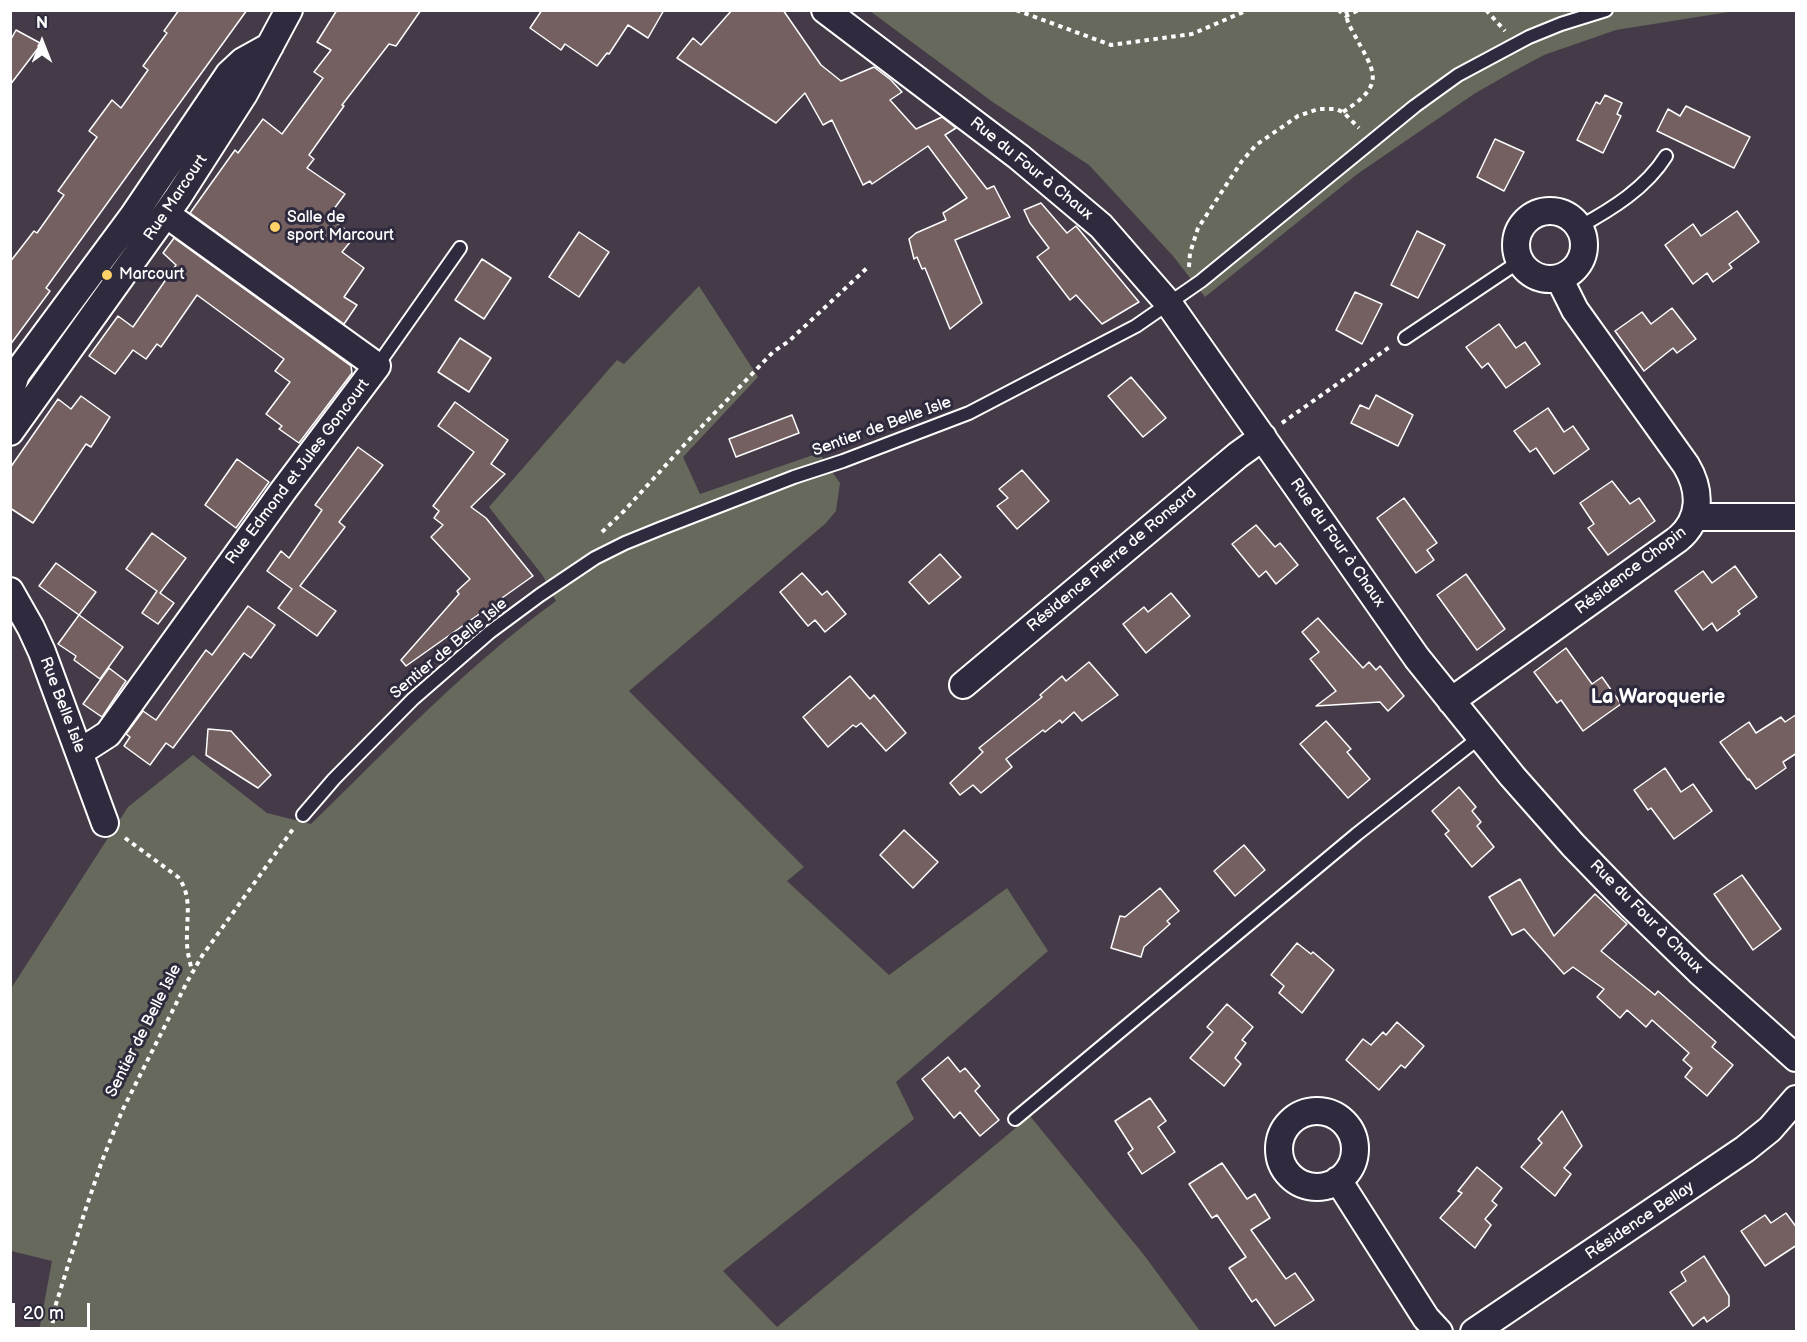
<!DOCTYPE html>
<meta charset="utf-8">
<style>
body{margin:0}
#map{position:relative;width:1807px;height:1342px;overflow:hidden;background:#443a48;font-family:"Balsamiq Sans",sans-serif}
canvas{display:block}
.frame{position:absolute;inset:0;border:12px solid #fff;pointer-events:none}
.north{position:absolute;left:12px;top:12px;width:60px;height:60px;-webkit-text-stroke:4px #2f2a3d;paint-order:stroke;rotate:0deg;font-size:16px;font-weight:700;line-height:24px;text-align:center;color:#fff}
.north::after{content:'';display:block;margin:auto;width:21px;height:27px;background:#fff;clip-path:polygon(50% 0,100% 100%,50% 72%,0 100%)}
.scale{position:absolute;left:12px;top:1303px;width:78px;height:27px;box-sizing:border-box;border:3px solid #fff;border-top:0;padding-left:8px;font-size:18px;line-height:21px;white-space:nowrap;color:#fff;-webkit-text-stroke:4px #2f2a3d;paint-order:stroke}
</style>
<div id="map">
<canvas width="1807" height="1342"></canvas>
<div class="frame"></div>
<div class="north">N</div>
<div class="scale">20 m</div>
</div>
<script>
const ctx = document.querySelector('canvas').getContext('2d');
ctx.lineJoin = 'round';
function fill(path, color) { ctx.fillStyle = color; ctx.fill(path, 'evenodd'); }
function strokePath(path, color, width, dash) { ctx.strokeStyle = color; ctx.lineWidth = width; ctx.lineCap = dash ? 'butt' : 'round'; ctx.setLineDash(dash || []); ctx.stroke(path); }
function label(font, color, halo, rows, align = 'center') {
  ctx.font = font + ' "Balsamiq Sans",sans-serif'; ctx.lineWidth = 6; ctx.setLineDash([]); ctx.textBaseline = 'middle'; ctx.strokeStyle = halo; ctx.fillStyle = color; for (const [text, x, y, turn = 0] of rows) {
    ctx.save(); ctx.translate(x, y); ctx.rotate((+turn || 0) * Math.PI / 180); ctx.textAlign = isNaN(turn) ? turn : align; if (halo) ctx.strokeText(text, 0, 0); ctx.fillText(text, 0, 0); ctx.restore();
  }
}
fill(new Path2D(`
 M870,11H1735L1616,30L1544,55L1514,71L1474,94L1356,175L1205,297L1173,256L1089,165L994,103Z
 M699,286L758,377L683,457L700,494L819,453L840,483L836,511L826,523L629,691L804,867L787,881L889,975L1007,888L1048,951L896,1082L914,1119L723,1271L777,1327L1030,1116L1144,1255L1200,1331H39L52,1261L11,1251L10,990L128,807L193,755L267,813L311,824C390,747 467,666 556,601L543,576L489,507L617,360L624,364Z`), '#66695b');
const building = new Path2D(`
 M179,10H247L46,288L50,291L10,345V262L34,231L37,233L64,195L58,191L97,137L89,131L112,100L121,108L148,70L143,66L167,33L164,31Z
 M337,10H421L396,46L389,44L342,105L344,106L309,155L314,159L307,168L345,194L328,217L355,236L342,252L364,268L344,297L357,305L344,324L190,213L235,150L238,153L263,119L282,134L323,78L314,72L331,50L317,42Z
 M542,10H664L648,38L628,25L609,54L607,53L597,66L565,44L561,50L530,28Z
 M732,10H783L821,65L841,81L874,67L891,80L902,92L890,100L916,129L942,117L956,128L945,135L987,189L994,186L1010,217L955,240L982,303L950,329L925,268L922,269L917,257L914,259L909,239L916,233L946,220L943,213L967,198L928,146L872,184L870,181L863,185L832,120L823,125L805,93L776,123L677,58L693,38L701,45Z
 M16,30L40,43L38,46L39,47L10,85V41Z
 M1605,95L1622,103L1617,114L1621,116L1603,153L1577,140L1596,102L1600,104Z
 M1686,106L1750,137L1734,168L1657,131L1668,109L1680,116Z
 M1495,139L1524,152L1504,191L1477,177Z
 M1041,203L1067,233L1076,226L1139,302L1102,324L1076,295L1070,300L1037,257L1049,248L1030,223L1024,210Z
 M1737,211L1759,242L1729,264L1732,268L1713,282L1707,273L1693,284L1665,245L1693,224L1701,236Z
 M1417,231L1445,245L1418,298L1391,285Z
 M579,232L609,252L579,297L549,277Z
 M174,238L351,366L352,373L299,443L279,429L282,426L266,414L290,382L275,371L284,359L197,295L161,347L157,344L146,359L133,350L115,374L89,356L118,316L133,327L176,265L163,253Z
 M482,259L511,278L484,319L455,300Z
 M1355,292L1382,304L1362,344L1336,330Z
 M1672,308L1696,339L1677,353L1673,348L1644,371L1615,331L1642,312L1651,324Z
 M1499,324L1516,348L1525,342L1540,364L1506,388L1488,363L1482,368L1466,347Z
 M460,338L491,358L469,392L438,372Z
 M1131,377L1166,418L1143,437L1108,396Z
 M1376,395L1413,415L1398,446L1351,423L1360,405L1369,409Z
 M81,396L110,417L91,447L86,444L33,523L10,508V468L58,399L71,409Z
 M455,402L508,440L491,464L505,474L471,507L486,518L533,576L406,666L401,660L459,594L457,591L470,579L431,537L443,525L434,518L439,511L433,506L474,452L438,426Z
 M1548,408L1564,432L1573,426L1589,449L1554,474L1536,448L1530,452L1514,431Z
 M792,415L799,433L736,457L729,439Z
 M358,447L383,465L339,522L345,527L300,586L336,611L317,636L278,608L292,589L267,571L281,551L289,558L322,510L315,505Z
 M237,459L269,482L236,528L205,505Z
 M1022,470L1049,501L1017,529L997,506L1008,498L999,489Z
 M1612,481L1630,504L1639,498L1655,521L1608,555L1588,528L1594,524L1580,503Z
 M1404,498L1437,543L1427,550L1434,560L1416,573L1377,518Z
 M1256,525L1275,547L1280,543L1298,565L1276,584L1266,571L1259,577L1232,544Z
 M152,533L186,558L160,593L174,603L158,624L142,613L157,591L126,569Z
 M940,554L961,577L929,604L909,582Z
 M56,563L96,592L79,615L39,586Z
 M1735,566L1757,597L1738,611L1740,614L1717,631L1712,623L1703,630L1675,591L1703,571L1712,583Z
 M802,573L822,595L827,591L846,614L825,632L815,620L808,626L780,592Z
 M1466,574L1505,629L1477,650L1437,595Z
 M1171,593L1190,616L1146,653L1123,624L1144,607L1148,612Z
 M248,606L275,625L251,658L244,653L173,748L166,743L150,765L124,746L130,737L126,734L143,711L156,720L206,650L212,655Z
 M79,615L123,647L100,679L74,660L76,656L58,644Z
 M1318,618L1363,668L1369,662L1376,670L1380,666L1404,696L1388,711L1380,702L1316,706L1336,691L1310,659L1319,652L1302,632Z
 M1566,648L1592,684L1602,677L1621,704L1583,731L1561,700L1557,703L1534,672Z
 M1089,662L1118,695L1082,721L1074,712L1062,723L1060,720L1045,732L1043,730L1006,759L1012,767L981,793L973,785L960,795L950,783L983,752L979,748L1042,697L1040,695L1062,676L1066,681Z
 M109,668L126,681L102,717L83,704Z
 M850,676L870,699L874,695L906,733L886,751L861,723L856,727L853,725L828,747L803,717Z
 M1797,714V753L1783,762L1786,768L1756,789L1749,779L1748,780L1720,742L1749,722L1756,733L1781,717L1785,722Z
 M1326,721L1351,749L1347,752L1370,779L1348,798L1300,744Z
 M208,729L231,731L271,775L258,788L206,755Z
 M1665,768L1681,792L1693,784L1712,811L1674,839L1651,808L1648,810L1634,790Z
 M1459,787L1476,807L1472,811L1481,822L1477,826L1494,847L1472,867L1445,834L1449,831L1432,811Z
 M904,830L938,862L913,888L880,855Z
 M1244,845L1265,870L1235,896L1214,871Z
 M1742,875L1781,929L1753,950L1714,894Z
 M1520,879L1554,936L1595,894L1627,924L1601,951L1655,995L1658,991L1716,1042L1712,1047L1733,1065L1707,1096L1685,1077L1692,1068L1683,1060L1689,1053L1652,1020L1646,1027L1627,1010L1620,1018L1597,997L1604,989L1573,967L1564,974L1524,929L1512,935L1489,897Z
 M1160,888L1179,911L1167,921L1170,924L1144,947L1141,957L1111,948L1120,916L1125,917Z
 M1297,943L1311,954L1313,952L1334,970L1302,1013L1279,993L1284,986L1271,975Z
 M1227,1004L1253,1027L1242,1040L1246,1043L1235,1058L1241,1064L1224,1086L1190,1058L1213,1032L1207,1027Z
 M1397,1022L1424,1046L1405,1068L1401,1065L1379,1090L1346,1060L1363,1039L1371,1045L1383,1032L1386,1035Z
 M948,1057L960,1072L965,1068L980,1086L975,1091L999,1120L980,1136L960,1112L954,1118L922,1079Z
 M1150,1098L1166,1121L1158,1127L1175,1152L1142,1174L1128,1153L1133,1149L1115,1121Z
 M1562,1111L1582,1146L1564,1168L1571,1174L1555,1196L1521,1167L1542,1143L1538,1139Z
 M1222,1163L1247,1199L1255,1194L1270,1218L1251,1230L1286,1279L1295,1273L1314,1300L1275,1326L1256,1299L1252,1302L1229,1268L1246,1257L1217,1215L1212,1218L1189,1184Z
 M1477,1167L1502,1188L1492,1201L1497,1205L1485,1219L1491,1225L1475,1248L1440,1218L1462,1193L1458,1191Z
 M1786,1213L1797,1228V1245L1765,1266L1741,1231L1765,1215L1771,1223Z
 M1704,1256L1729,1296V1306L1707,1322L1704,1317L1693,1326L1670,1292L1686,1281L1681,1272Z`);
fill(building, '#746061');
strokePath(building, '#fff', 1.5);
const lane = new Path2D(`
 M1579,227C1612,209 1646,188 1666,156
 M1405,338L1520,261
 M377,366L460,248
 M303,815L334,779L413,699L490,632L540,595L595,558L625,543L662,528L794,477L843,461L969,413L1136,326L1201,281L1415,106L1458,75L1529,37L1561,24L1606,10
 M1015,1119L1357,834L1480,737`);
const street = new Path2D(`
 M825,10L1019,157L1101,226L1169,304L1417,658L1512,776L1573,845L1632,906L1699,971L1796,1058
 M1516 245a34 34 0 1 1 68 0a34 34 0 1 1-68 0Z
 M10,394L16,374L133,216L229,74L243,61L270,46
 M10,432L178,197L244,94L289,10
 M1695,517H1796
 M10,591L31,628L42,652L105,823
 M963,685L1238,455L1263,437
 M1451,701L1678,539C1702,519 1701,490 1686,465L1575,310L1559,278
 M80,752L108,734L283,491L377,366L166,214
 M1279 1149a38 38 0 1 1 76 0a38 38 0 1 1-76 0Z
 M1338,1180L1426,1318L1439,1332
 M1474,1332L1745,1149L1770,1129L1796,1099`);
strokePath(lane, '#fff', 16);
strokePath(street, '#fff', 30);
strokePath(new Path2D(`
 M1016,10L1111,45L1192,34L1248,10
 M1338,10L1346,16L1359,10
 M1486,10L1505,31
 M1343,112C1388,83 1374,72 1353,32C1349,25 1345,18 1347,10
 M1189,267L1190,253L1198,228L1242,161L1256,145L1298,116L1318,109H1336L1343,112L1359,128
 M1282,423L1391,346
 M602,532L624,511L686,443L773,352L789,341L867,268
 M125,838L178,877C193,896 186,919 187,942C187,952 190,962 192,971
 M51,1332L56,1304L85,1211L102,1161L122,1111L187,982L202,956L293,829`), '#fff', 4, [4.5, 4.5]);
strokePath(lane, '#2f2a3d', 12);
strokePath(street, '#2f2a3d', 26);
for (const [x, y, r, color] of [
 [275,227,6,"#ffd166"],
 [107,275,6,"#ffd166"]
]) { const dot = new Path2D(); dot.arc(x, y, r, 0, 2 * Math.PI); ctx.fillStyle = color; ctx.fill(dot); strokePath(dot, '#2f2a3d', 2); }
label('16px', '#fff', '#2f2a3d', [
 ["Rue du Four à Chaux",1031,169,39],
 ["Rue Marcourt",176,198,-56],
 ["Sentier de Belle Isle",882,427,-20],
 ["Rue Edmond et Jules Goncourt",298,472,-53],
 ["Rue du Four à Chaux",1337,543,55],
 ["Résidence Pierre de Ronsard",1112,560,-40],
 ["Résidence Chopin",1631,571,-37],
 ["Sentier de Belle Isle",449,649,-40],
 ["Rue Belle Isle",62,705,69],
 ["Rue du Four à Chaux",1646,917,45],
 ["Sentier de Belle Isle",144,1031,-63],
 ["Résidence Bellay",1640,1221,-34]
]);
label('16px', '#fff', '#2f2a3d', [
 ["Salle de",287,218],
 ["sport Marcourt",287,236],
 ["Marcourt",119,275]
], 'left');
label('bold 20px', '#fff', '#2f2a3d', [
 ["La Waroquerie",1658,698]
]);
</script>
